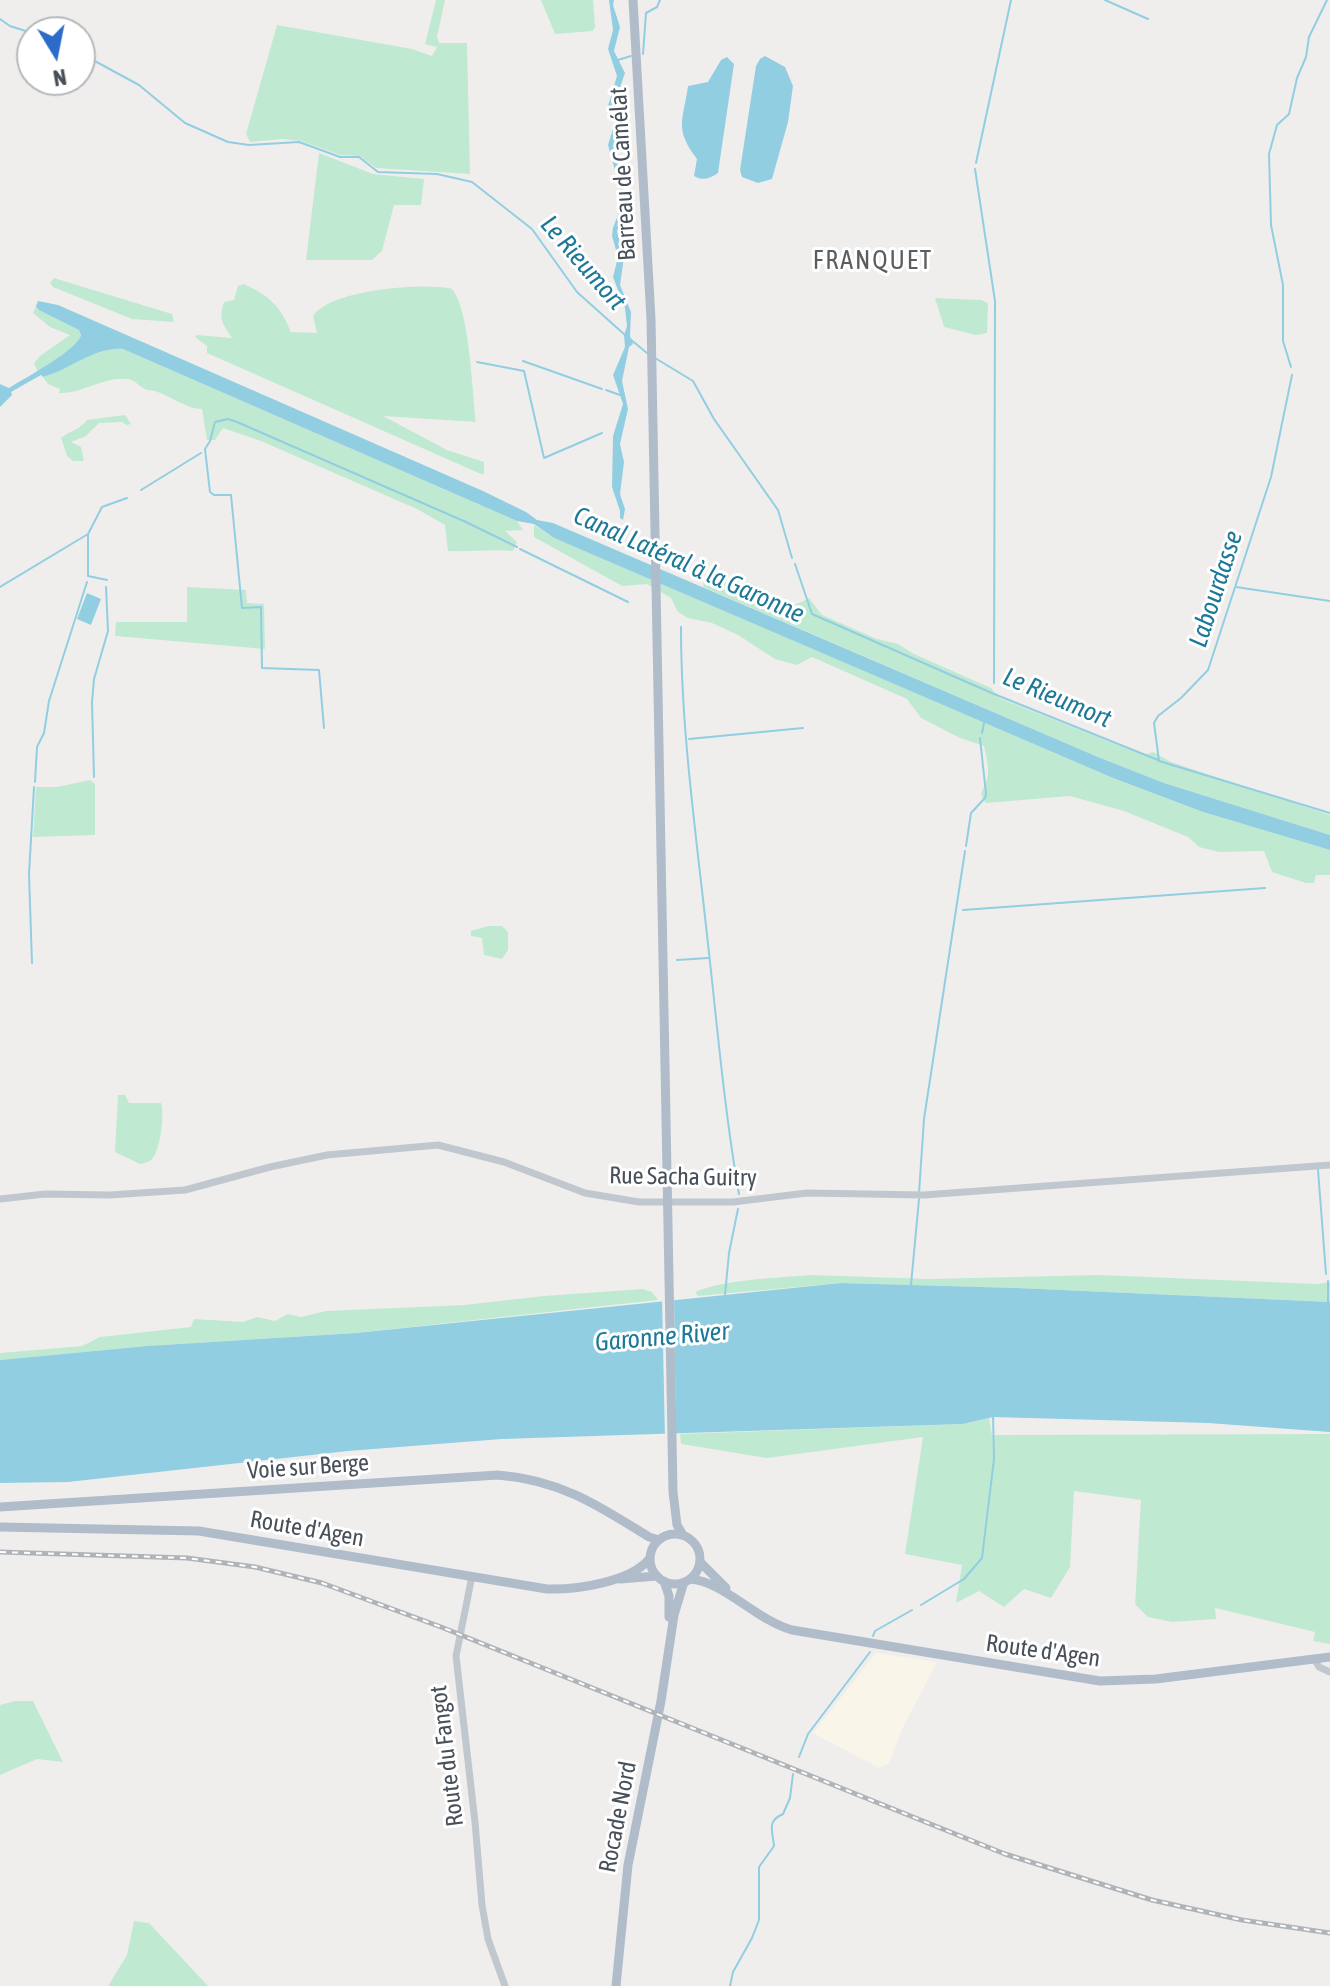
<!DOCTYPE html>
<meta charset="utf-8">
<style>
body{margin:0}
#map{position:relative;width:1330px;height:1986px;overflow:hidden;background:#f0eeed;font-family:"Asap Condensed",sans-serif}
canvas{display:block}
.north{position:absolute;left:16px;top:16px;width:80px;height:80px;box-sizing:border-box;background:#fff;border:2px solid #b6b9bd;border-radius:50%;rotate:170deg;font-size:22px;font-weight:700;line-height:32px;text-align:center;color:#485059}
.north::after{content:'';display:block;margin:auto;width:28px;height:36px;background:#2d6bcb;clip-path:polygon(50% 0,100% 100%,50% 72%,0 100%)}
</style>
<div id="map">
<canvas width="1330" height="1986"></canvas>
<div class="north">N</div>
</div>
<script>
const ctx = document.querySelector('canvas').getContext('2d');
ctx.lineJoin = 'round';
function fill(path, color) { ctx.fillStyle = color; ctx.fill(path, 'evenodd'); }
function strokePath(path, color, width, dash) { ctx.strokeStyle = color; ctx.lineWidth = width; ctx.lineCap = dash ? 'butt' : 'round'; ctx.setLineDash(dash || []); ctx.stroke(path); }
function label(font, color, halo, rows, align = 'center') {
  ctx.font = font + ' "Asap Condensed",sans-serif'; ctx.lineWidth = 6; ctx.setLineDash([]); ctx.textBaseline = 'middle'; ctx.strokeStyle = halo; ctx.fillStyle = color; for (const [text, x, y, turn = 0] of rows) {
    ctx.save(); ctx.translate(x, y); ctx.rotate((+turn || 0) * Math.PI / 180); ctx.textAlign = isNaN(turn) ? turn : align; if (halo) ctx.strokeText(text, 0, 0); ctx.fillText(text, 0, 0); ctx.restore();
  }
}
fill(new Path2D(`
 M876,1653L937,1662L902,1729L889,1763L879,1768L813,1733Z`), '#f9f5e8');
fill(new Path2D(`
 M436,0H445L437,37L439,43H467L470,174L376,168L360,156L340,155L301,141L282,139L250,142L246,134L277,25L412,49L432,56L437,47L425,44Z
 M541,0H593L595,27L593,31L555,34Z
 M319,153L373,174L424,179L421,205H394L382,251L372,260H306Z
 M54,278L172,314L174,322L132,319L53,287L50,283Z
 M244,284C269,296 280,305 291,332L317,333L313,316C329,290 424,282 452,289C470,310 472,392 476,422L383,416L447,450L484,462V474H481L207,353V346L195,337L197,335L232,338C223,324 218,319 224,302L234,300L238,286Z
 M935,298L981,300L988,303L987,333L976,335L944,327Z
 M36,306L79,330L81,337L74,347L38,372L34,363L40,356L70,335L50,327L33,313Z
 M112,348L123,349L517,521L523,530L505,531L517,542L513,551C491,549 471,552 448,551L445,525L417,509L261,441L223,428L215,440H207L202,409C186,409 171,396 155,391C151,390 147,391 143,388C138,385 135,380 127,379C104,376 82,394 59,393L60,389L48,384L43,377C67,370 87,352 112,348Z
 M125,415L131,424L127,425L122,422L99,423L86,436L71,442L81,447L84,461H73L67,456L61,438C71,430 78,431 87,420Z
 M534,525L554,538L1113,778L1203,812L1330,850V875H1316L1314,883H1306L1272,872L1264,851L1219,852L1199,847L1188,837L1124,811L1070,796L986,803C977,792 984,791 987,779C990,770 986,755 984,746L960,738L921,718L907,699L812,657L797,665L775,659L738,635L712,623L688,618L678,612L671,598L647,584L622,586L534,537Z
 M704,581C717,585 729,580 742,581C772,583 770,621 809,598L822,615L877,639L898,644L914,654L991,688L999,698L1130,750L1146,754L1153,752L1171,762L1330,815V835L1164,783L1098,757L703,587Z
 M187,587L246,590L247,603L264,604L265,649L115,636L116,622H187Z
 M90,780L95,784V835L33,837L36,787H57Z
 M488,926H502L508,932V950L502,959L484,955L482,938L471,936V931Z
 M118,1095H125L129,1103H161C165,1114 160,1151 152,1159C149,1162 145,1163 140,1164L115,1152Z
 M812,1275L928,1279L1099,1275L1317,1284L1330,1282V1302L1017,1288L841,1283L698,1296L695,1292C726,1279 777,1278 812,1275Z
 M643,1289L652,1292L658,1300L356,1333L147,1346L0,1360V1353L82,1346L100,1337L191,1327L194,1319L243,1322L257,1317L275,1321L288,1314L301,1317L326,1311L464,1305L544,1296Z
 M989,1418L992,1435L1330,1434V1644L1313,1641L1315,1632L1215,1608L1216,1619L1172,1622L1148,1617L1135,1604L1141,1500L1074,1491L1070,1567L1051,1598L1024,1589L1004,1607L979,1591L956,1603L962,1565L905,1554L923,1437L767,1458L681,1444L680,1434L963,1424Z
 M15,1701H33L63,1762L37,1759L0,1775V1705Z
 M134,1921L149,1923L208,1986H108L127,1955Z`), '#c0e9d2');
fill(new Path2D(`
 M609,0H614L613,5L620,27L614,51L625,73L613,108L618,121L614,147L624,193L622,196L608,145L615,122L608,106L617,76L608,49L613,30Z
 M765,56L785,67L793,86L788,122L772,179L758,183L742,177L740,170L756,66L760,59Z
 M727,57L734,64L718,173C709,179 703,181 694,176L697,159C674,129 683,121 688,86L708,82L721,60Z
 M623,201H625L617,232L624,257L620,285L631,312L630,336L633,344L629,347L622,381L628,409L620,444L624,462L620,494L625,509L623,520L620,518V511L612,487L613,436L623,404L613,375L625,347L624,335L627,326L625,308L613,277L618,257L612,236L613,228Z
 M38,301L58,305L483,491L526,512L537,520L553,523L1098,757L1164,783L1330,835V850L1203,812L1113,778L554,538L534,524L517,521L123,349C93,347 72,369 43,377L41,375L11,392L12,395L0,407V384L9,388C25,378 74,352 81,336L79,330L39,310L36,306Z
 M87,593L101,599L91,625L77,619Z
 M841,1283L1017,1288L1330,1302V1432L1208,1423L993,1417L963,1424L502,1439L348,1451L68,1482L0,1483V1360L147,1346L356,1333Z`), '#92cee1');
fill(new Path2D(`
 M674,1295L676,1438L665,1439L662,1296Z`), '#f0eeed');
strokePath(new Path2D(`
 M1105,0L1148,19
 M0,19L10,26L32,33
 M80,53L139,85L185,123L228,142L249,145L299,142L340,157H359L378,172L437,174L472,182L532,229L577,292L625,335
 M643,54L646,13L657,7L660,0
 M618,60L631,56
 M976,163L1011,0
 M975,169L995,301L994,683
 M630,339L647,353
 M655,358L693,381L714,419L778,510L792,558
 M523,361L602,389
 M477,362L524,371L544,458L602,433
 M1291,367L1283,341V285L1271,225L1269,154L1277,125L1289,114L1297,78L1306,57L1309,37L1327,0
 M1292,375L1271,477L1208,670L1181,698L1158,716L1154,723L1159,761L1330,813
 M606,390L620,395
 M141,490L201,453
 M88,534V576L107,580
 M520,549L628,602
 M795,564L812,614L994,694L1158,760
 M0,587L88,534L102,507L127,498
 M1236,587L1330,601
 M681,627C681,730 696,833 707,935C717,1022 724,1109 739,1194
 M324,728L319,670L262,668L261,607L242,608L231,495H214L210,492L205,449L210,441L215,422L228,419L237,422L466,522L517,547
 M982,733L984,723
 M689,739L803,728
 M94,777L92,702L94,679L108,631L106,587
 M35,782L37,747L44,733L49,701L87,582
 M966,846L971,813L985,798L986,794L980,738
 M963,910L1265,888
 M677,960L708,958
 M32,963L29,874L34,787
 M1318,1170L1326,1274
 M919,1193L924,1119L965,851
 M911,1285L919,1199
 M725,1295L729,1253L738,1209
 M1328,1304V1281
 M921,1605L964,1579L982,1558L994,1459L993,1414
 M873,1636L875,1631L912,1610
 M799,1757L808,1734L870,1652
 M730,1986L733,1972L752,1938L759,1920V1867L774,1846C773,1832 766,1821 783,1814L790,1798L793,1774`), '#92cee1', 2);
strokePath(new Path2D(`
 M0,1199L45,1194L110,1195L185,1190L270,1167L327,1155L438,1145L504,1162L585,1193L639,1202H733L807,1193L924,1195L1330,1165
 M472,1576L456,1656L475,1822L482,1905L488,1939L505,1986
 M1314,1659L1319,1667L1330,1672`), '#c0c7ce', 7);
strokePath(new Path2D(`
 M633,0L651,319L673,1492L677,1525L683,1535
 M0,1507L498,1475C560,1480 598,1505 649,1537L659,1540
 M0,1527L199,1531L547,1589C576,1590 632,1582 650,1558
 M650 1559a25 25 0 1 1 50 0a25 25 0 1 1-50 0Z
 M700,1562L726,1588
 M620,1579L657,1576
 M690,1579C723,1581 756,1620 792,1630L1100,1681L1156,1679L1330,1657
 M664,1581L669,1596V1617
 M616,1986L628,1865L661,1701L674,1615L684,1582`), '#b0bcc9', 9);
const rail = new Path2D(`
 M0,1552L187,1558L255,1567L322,1583L441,1627L1005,1854L1152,1900L1242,1920L1330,1933`);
strokePath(rail, '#b0b3b7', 5);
strokePath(rail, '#fff', 2, [6]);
label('24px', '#485059', '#fff', [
 ["Barreau de Camélat",623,174,-93],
 ["Rue Sacha Guitry",683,1177,1],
 ["Voie sur Berge",308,1467,-4],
 ["Route d'Agen",307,1529,10],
 ["Route d'Agen",1043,1651,8],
 ["Route du Fangot",447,1756,-97],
 ["Rocade Nord",618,1817,-79]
]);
ctx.letterSpacing = '2px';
label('26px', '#5b5e61', '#fff', [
 ["FRANQUET",873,261]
]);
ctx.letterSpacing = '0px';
label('italic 26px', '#1c7997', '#fff', [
 ["Le Rieumort",583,263,49],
 ["Canal Latéral à la Garonne",689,565,24],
 ["Labourdasse",1216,589,-72],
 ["Le Rieumort",1057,698,23],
 ["Garonne River",662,1337,-5]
]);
</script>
